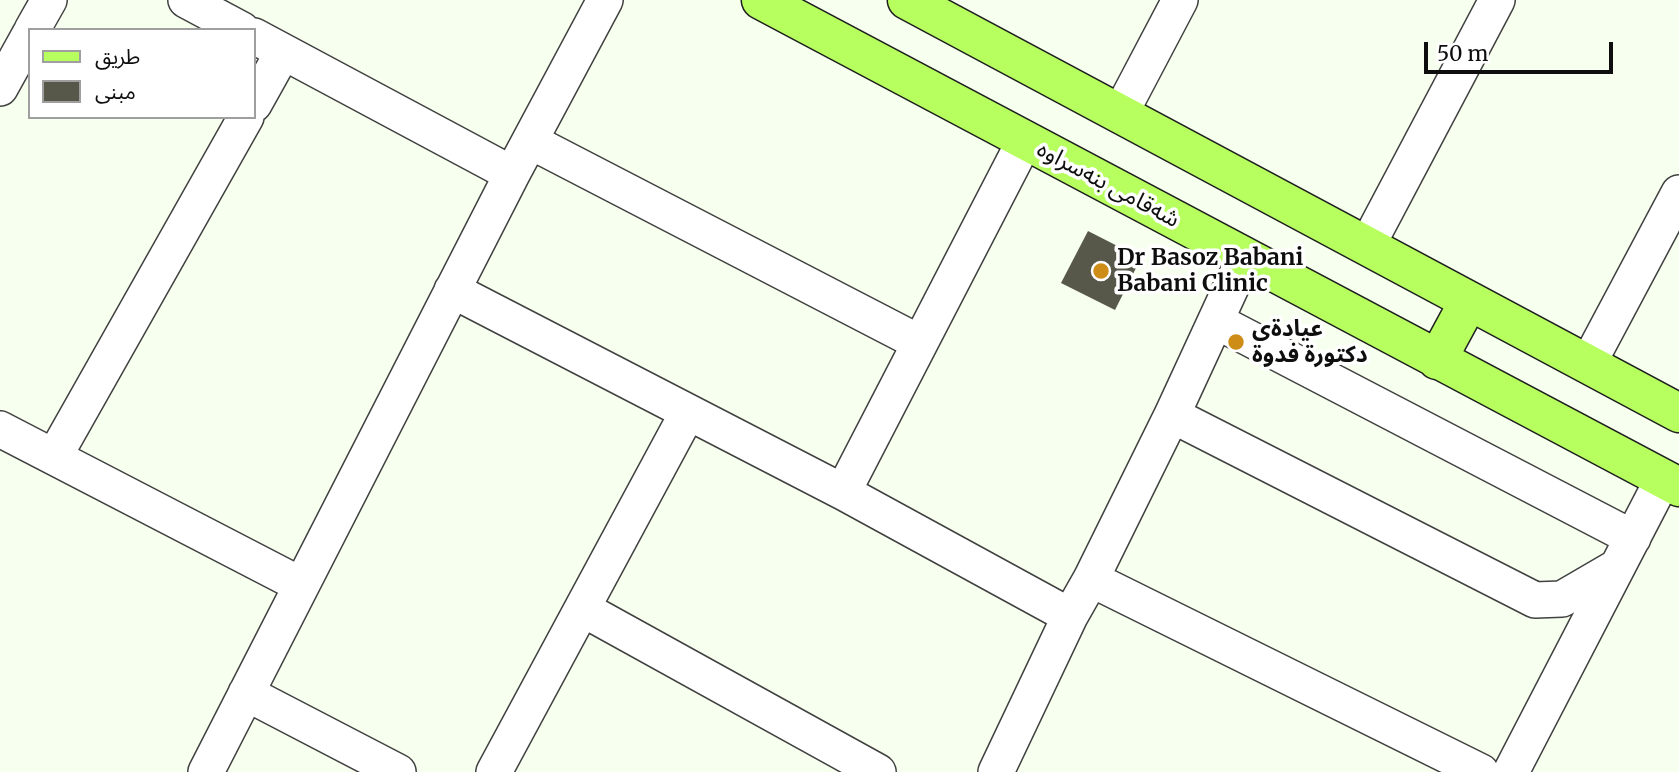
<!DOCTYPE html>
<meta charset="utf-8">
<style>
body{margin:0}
#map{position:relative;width:1679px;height:772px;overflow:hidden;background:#f7ffef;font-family:Merriweather,"Noto Sans Arabic",serif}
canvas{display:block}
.legend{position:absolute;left:28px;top:28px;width:228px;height:91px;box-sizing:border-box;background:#fff;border:2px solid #9f9f9f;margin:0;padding:9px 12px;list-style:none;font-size:21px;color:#0e0e0e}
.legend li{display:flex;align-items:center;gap:14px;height:35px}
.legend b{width:35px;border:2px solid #9f9f9f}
.scale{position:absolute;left:1424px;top:42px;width:189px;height:32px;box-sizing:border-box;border:4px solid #0e0e0e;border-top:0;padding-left:9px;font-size:21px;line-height:24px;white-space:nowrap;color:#0e0e0e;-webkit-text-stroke:5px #fff;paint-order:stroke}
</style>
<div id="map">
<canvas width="1679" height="772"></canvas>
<ul class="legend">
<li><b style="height:9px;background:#b6ff5f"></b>طريق</li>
<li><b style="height:19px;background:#575849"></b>مبنى</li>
</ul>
<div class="scale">50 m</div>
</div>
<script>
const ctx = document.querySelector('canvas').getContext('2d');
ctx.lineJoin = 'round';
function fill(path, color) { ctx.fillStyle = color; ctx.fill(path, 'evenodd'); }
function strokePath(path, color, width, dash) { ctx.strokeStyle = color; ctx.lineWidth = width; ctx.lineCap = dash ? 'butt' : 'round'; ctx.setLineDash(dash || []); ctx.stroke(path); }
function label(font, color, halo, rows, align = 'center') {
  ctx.font = font + ' Merriweather,"Noto Sans Arabic",serif'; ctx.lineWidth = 7; ctx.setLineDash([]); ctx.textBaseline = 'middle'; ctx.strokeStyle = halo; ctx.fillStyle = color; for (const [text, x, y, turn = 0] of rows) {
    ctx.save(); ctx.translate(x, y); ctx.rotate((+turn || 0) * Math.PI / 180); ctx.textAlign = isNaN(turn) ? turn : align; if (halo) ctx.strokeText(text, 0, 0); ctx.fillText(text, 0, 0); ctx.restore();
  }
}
fill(new Path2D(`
 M1088,231L1141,258L1115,310L1061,283Z`), '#575849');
const minor = new Path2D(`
 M186,0L242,30
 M32,30L49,0
 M254,36L512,174
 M0,88L30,34
 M254,104L283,52
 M1120,114L1180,0
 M530,141L920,343
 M1367,246L1497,0
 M452,290L843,492L1070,616
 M1216,321L1633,538
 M1588,364L1679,193
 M1172,415L1535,600L1562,599L1617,567
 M0,429L301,585
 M54,457L246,117
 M843,492L1025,140
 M1091,579L1481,772
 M583,609L878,772
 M246,693L398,772
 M206,772L512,174L605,0
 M494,772L688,412
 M996,772L1070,616L1091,579L1172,415L1245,257
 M1511,772L1663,479`);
const major = new Path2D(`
 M761,0L1679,487
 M907,0L1679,413
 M1437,360L1469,301`);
strokePath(minor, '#414141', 38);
strokePath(major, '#1f1f1f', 41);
strokePath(minor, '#fff', 35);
strokePath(major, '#b6ff5f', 38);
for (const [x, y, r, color] of [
 [1101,271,9,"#cd8d17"],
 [1236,342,9,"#cd8d17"]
]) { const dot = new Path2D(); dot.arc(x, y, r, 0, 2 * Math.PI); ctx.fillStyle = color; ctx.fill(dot); strokePath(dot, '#fff', 2.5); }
label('23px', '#0e0e0e', '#fff', [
 ["شەقامی بنەسراوە",1108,185,28]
]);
label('bold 23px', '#0e0e0e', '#fff', [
 ["Dr Basoz Babani",1117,258],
 ["Babani Clinic",1117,284],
 ["عيادةی",1252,329],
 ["دكتورة فدوة",1252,355]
], 'left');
</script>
